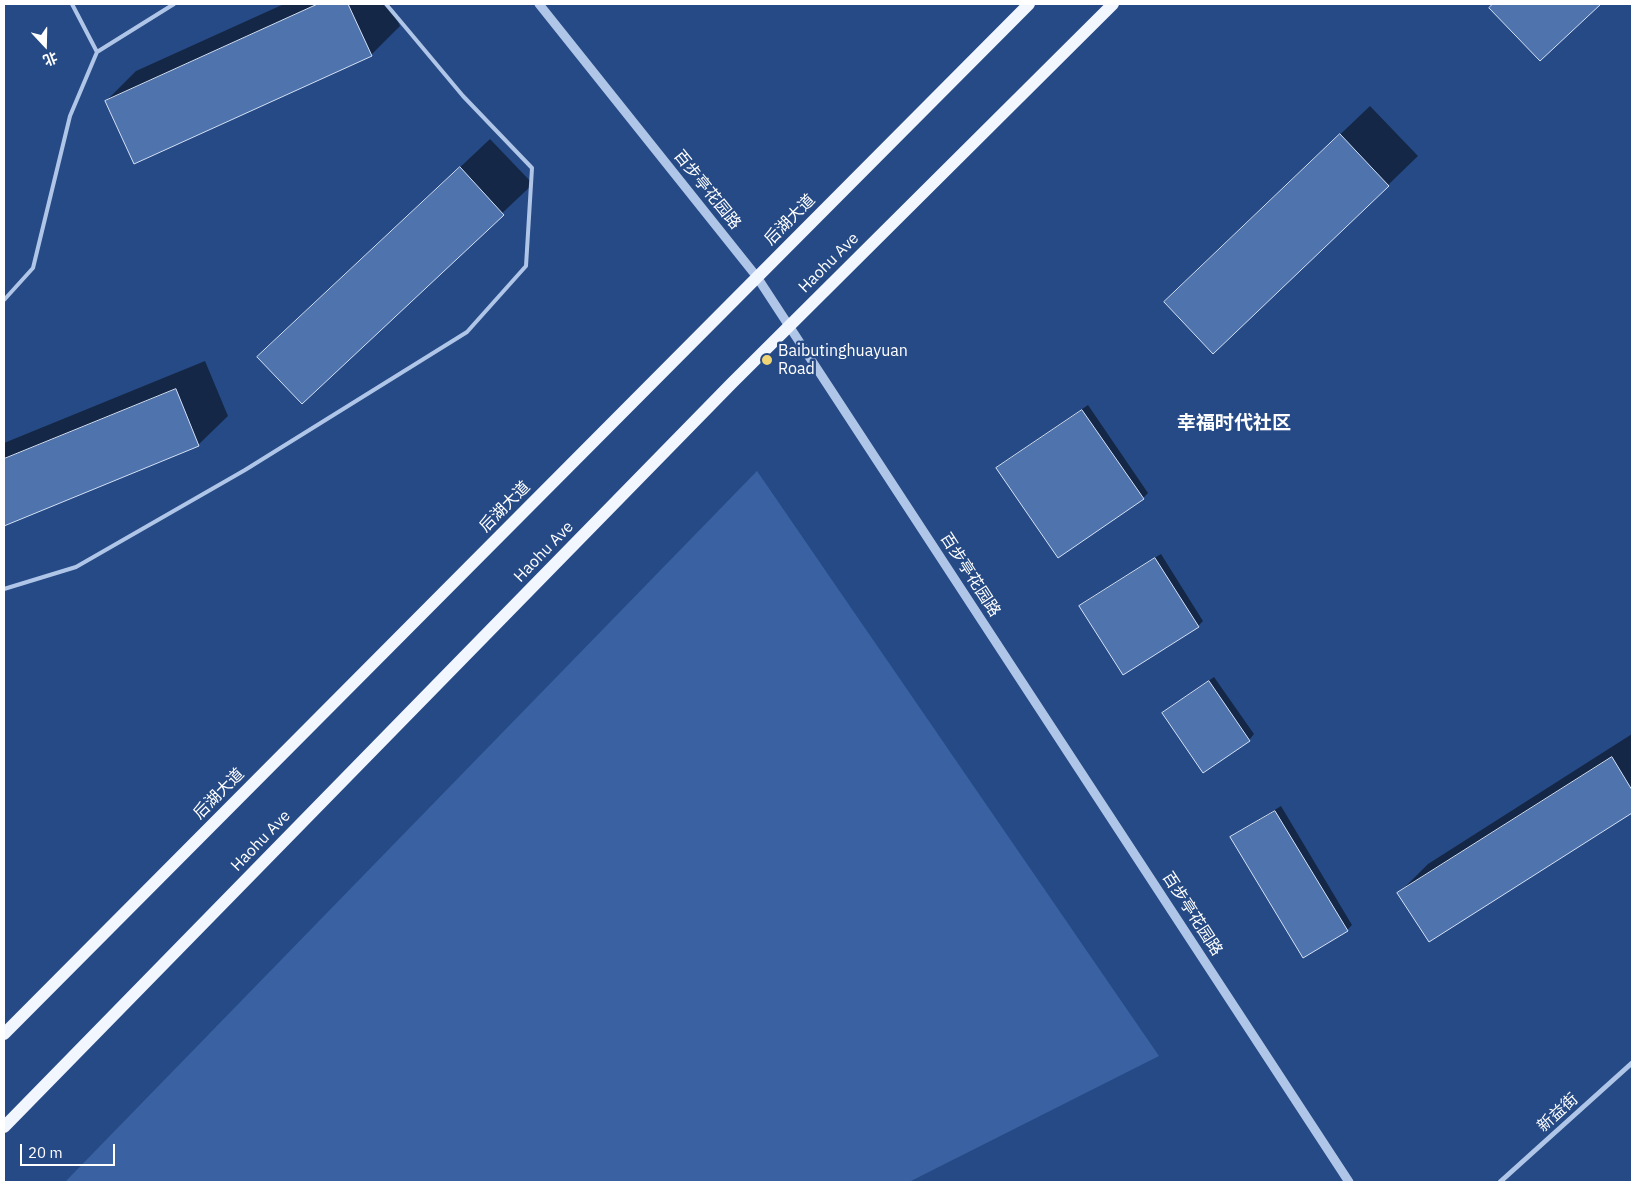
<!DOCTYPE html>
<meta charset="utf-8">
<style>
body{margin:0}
#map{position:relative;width:1636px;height:1186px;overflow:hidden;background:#264a85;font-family:"IBM Plex Sans","Noto Sans SC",sans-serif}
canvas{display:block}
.frame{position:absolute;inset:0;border:5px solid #fff;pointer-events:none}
.north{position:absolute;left:20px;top:20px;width:50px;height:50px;-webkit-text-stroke:4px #264a85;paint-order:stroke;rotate:159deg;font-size:14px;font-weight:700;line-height:20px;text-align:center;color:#fff}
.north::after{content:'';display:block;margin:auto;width:18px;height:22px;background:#fff;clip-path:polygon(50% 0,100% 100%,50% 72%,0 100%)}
.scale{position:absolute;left:20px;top:1144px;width:95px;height:22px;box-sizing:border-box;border:2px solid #fff;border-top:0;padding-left:6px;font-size:15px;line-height:18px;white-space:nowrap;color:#fff;-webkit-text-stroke:4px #264a85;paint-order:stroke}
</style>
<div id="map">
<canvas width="1636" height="1186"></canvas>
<div class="frame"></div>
<div class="north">北</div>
<div class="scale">20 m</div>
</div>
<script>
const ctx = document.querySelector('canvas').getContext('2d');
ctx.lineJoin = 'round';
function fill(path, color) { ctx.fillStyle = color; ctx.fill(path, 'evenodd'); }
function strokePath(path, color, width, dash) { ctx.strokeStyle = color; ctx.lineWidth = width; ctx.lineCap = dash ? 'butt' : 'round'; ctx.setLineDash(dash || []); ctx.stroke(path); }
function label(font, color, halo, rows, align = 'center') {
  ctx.font = font + ' "IBM Plex Sans","Noto Sans SC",sans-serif'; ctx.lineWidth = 5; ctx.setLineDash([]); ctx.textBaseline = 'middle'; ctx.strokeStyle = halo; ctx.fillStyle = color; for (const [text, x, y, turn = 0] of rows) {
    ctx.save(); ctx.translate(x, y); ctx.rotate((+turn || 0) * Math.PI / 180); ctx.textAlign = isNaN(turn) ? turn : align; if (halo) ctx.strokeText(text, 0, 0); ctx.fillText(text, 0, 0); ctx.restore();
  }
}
fill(new Path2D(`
 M757,471L1159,1056L909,1182H65Z`), '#3a62a2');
fill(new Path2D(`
 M284,4H390L400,26L371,55L106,101L136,71Z
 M1495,4H1599L1540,59L1491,8Z
 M1370,106L1418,156L1388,185L1195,273Z
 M490,139L533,184L302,402L259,357Z
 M205,361L228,416L198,445L4,524V443Z
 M1088,405L1148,493L1143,498L1003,463Z
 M1161,554L1203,621L1198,626L1081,606L1086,601Z
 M1214,677L1254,734L1249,740L1163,713Z
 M1632,734V812L1429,940L1399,893L1428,864Z
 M1281,806L1352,925L1347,930L1232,838L1237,833Z`), '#0007');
const building = new Path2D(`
 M318,4H348L372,56L134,164L105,101Z
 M1493,4H1601L1540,61L1489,8Z
 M1340,134L1389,186L1213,354L1164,302Z
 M460,167L504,215L302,404L257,357Z
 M176,389L199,446L4,526V459Z
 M1082,410L1144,499L1058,558L996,468Z
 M1155,558L1199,627L1123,675L1079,606Z
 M1209,681L1250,741L1203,773L1162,713Z
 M1612,757L1632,790V813L1429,942L1397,893Z
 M1275,811L1348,931L1303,958L1230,837Z`);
fill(building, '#4e73ad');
strokePath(building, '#d4e1f6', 1);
strokePath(new Path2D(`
 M72,4L97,52
 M4,300L33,268L70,116L97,52L174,4
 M4,589L76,567L245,470L467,332L526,266L532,168L463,96L386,4`), '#b0c6e8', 4);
strokePath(new Path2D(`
 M1500,1182L1632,1063`), '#b0c6e8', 5);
strokePath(new Path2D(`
 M539,4L757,277L1349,1182`), '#b0c6e8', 9);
strokePath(new Path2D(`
 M4,1034L1029,4
 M4,1127L732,383L1113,4`), '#f2f6fe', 12);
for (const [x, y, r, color] of [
 [767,360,6,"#f1d575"]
]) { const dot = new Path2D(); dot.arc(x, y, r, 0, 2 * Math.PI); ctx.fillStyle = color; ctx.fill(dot); strokePath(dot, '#264a85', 2); }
label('16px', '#fff', '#264a85', [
 ["百步亭花园路",707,190,51],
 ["后湖大道",790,220,-45],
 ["Haohu Ave",829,263,-45],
 ["后湖大道",505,507,-45],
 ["Haohu Ave",544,552,-46],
 ["百步亭花园路",970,575,57],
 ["后湖大道",219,794,-45],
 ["Haohu Ave",261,841,-46],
 ["百步亭花园路",1192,914,57],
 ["新益街",1558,1113,-42]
]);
label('16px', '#fff', '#264a85', [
 ["Baibutinghuayuan",778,351],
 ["Road",778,369]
], 'left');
label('bold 19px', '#fff', '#264a85', [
 ["幸福时代社区",1234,424]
]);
</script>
